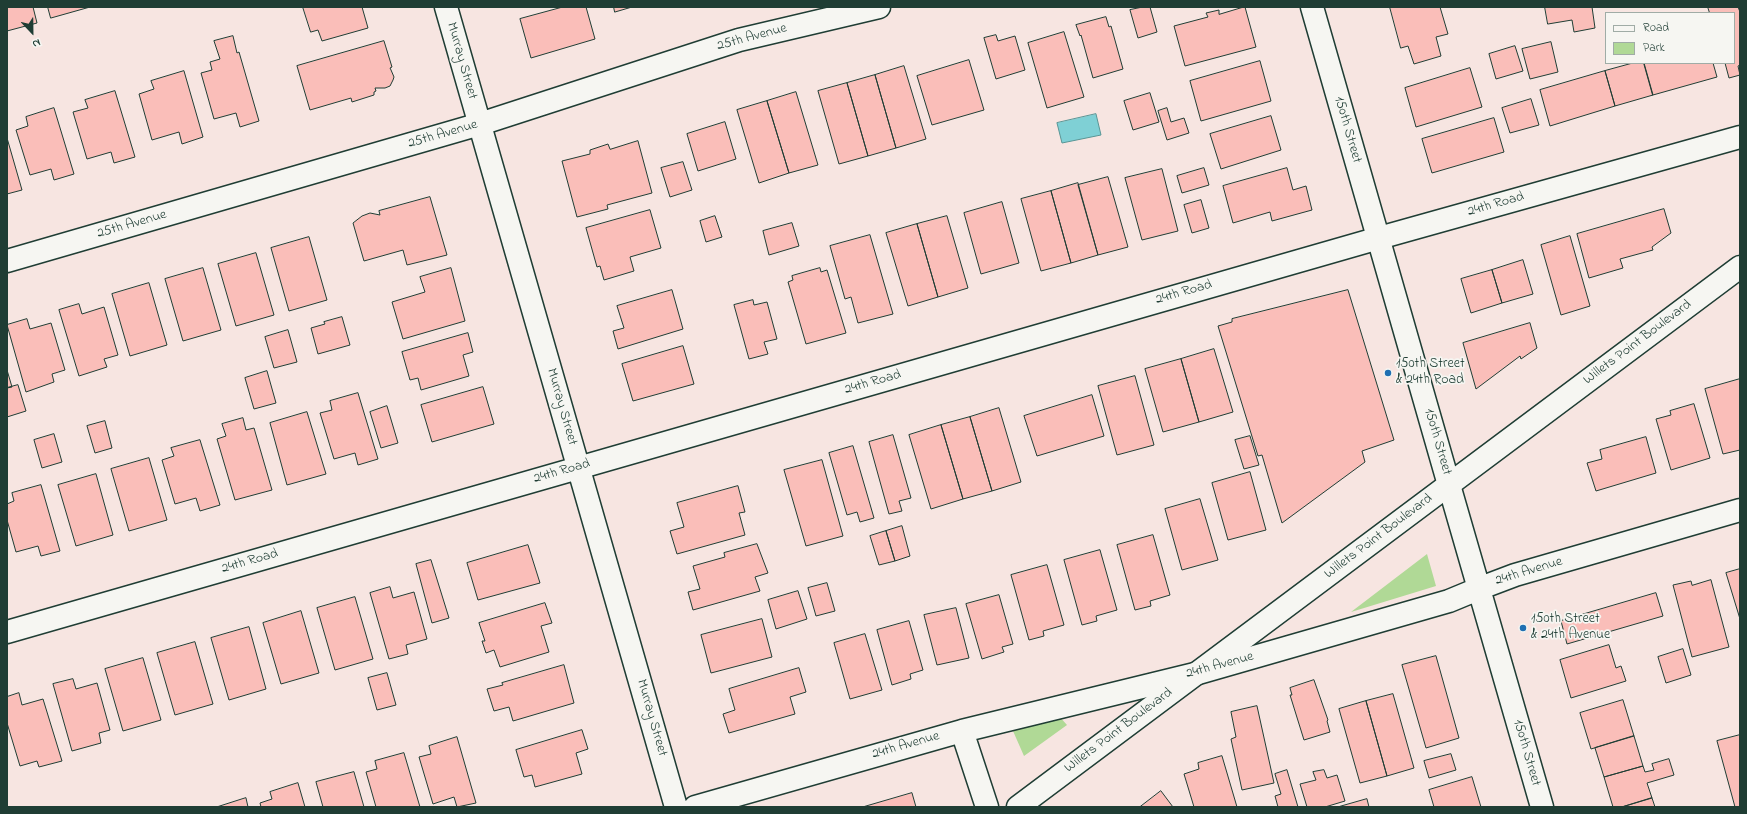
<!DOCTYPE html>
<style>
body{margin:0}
#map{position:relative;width:1747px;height:814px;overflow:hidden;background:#f7e5e1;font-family:"Indie Flower",sans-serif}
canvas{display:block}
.frame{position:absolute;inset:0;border:8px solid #1f3d34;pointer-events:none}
.legend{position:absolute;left:1605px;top:12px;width:130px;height:52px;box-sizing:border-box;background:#f6f6f2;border:1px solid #a0aca6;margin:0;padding:5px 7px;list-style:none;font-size:12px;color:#1f3d34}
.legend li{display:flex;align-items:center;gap:8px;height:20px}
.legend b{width:20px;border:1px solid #a0aca6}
.north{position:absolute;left:12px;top:12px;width:40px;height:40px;-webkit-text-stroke:3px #f6f6f2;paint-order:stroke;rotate:158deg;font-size:11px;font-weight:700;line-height:16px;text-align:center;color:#1f3d34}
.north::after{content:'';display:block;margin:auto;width:14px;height:18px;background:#1f3d34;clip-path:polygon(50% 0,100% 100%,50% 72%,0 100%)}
</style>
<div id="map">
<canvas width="1747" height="814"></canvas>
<div class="frame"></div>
<ul class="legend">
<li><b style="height:5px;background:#f6f6f2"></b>Road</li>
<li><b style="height:11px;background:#b0d996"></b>Park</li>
</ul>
<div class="north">N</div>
</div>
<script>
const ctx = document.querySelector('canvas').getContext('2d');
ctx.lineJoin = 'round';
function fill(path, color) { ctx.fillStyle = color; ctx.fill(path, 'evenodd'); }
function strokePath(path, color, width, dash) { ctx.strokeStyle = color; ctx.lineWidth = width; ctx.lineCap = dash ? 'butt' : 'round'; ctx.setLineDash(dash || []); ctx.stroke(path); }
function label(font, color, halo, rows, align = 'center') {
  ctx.font = font + ' "Indie Flower",sans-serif'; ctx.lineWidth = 3.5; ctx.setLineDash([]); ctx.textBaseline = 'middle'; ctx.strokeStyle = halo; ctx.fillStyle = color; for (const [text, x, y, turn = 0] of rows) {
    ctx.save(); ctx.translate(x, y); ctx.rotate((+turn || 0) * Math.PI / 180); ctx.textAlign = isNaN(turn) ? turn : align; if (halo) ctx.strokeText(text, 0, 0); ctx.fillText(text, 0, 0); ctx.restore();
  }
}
fill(new Path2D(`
 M1427,554L1436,586L1351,612Z
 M1059,716L1067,725L1024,756L1013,731Z`), '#b0d996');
const water = new Path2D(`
 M1096,114L1101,135L1062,143L1057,123Z`);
fill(water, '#7fd0d5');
strokePath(water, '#599595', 1);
const building = new Path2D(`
 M7,7H33L37,23L7,31Z
 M48,7H90L51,18Z
 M303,7H362L368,28L322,41L318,30L311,32Z
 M563,7H586L595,39L531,58L520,19Z
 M614,7H632L615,12Z
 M1143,7H1150L1157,32L1138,38L1130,10Z
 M1245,7L1256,47L1185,66L1174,26L1208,17L1206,13L1219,10V14Z
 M1390,7H1440L1448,34L1436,37L1441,56L1414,64L1408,46L1401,48Z
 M1545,7H1592L1595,28L1574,32L1572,20L1548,24Z
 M1708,7H1738L1740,12V65L1738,66L1740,75L1729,78L1725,63H1734V13H1710Z
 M1106,17L1109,27L1111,26L1123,69L1093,78L1081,35L1080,36L1076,25Z
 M1064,32L1084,97L1047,108L1028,43Z
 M996,35L998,41L1015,36L1025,70L996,79L984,38Z
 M233,36L237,53L239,52L259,121L240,127L236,113L214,119L201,73L212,70L210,62L220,59L214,41Z
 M384,41L392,67L390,68L391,70L394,77L393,80L390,86L385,88H375L376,91L374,92V95L352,102L351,98L310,110L297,66Z
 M1551,42L1558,72L1530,79L1522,49Z
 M1515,46L1523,71L1496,79L1489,54Z
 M969,60L984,110L932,125L917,76Z
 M1260,61L1271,101L1201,121L1190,81Z
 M1633,63H1644L1653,95L1615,106L1605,71Z
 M1644,63H1713L1717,77L1653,95Z
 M904,66L926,139L896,148L875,75Z
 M1470,68L1482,107L1416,127L1405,88Z
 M184,71L203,137L182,144L179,132L152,140L139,94L154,89L151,81Z
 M1605,71L1615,106L1550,126L1540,90Z
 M875,75L896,148L868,156L847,83Z
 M847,83L868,156L839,164L818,91Z
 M115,91L135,157L114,163L111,152L87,159L73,112L88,108L85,100Z
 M796,92L818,165L789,173L767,101Z
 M1150,93L1159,122L1133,130L1124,101Z
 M1531,99L1539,125L1510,133L1502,108Z
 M767,101L789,173L759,183L737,110Z
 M54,108L74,174L54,180L51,169L30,175L16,130L28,126L26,117Z
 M1167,108L1171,122L1184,118L1189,133L1167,140L1158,111Z
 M1271,116L1281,150L1221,169L1210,134Z
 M1494,118L1504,152L1432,173L1422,139Z
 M725,122L736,159L698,171L687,134Z
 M7,138L22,190L7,194Z
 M638,141L652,193L607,205L608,209L577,217L562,161L590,154V150L608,144L610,149Z
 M683,162L692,190L670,197L661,168Z
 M1204,168L1209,185L1182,193L1177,176Z
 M1287,168L1293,190L1306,186L1312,210L1272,221L1270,212L1233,223L1223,186Z
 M1162,169L1178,231L1142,240L1125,178Z
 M1108,177L1128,247L1098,255L1078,185Z
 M1078,183L1098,255L1071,263L1051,191Z
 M1051,191L1071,263L1041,271L1021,199Z
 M430,197L447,255L407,265L403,250L364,261L353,223L362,216L370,213L380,215L379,211Z
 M1201,200L1209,228L1192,233L1184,205Z
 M1002,202L1019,263L981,274L964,213Z
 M1664,209L1671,233L1652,247L1653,250L1620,259L1623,268L1589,278L1577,234Z
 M650,210L661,248L630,257L634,271L604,280L600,266L597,267L586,228Z
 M715,216L722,237L706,242L700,221Z
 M947,216L968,288L938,297L917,224Z
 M792,223L799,246L769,255L763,231Z
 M917,224L938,297L908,306L886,233Z
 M870,235L893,314L858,323L851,297L845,299L830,246Z
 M1570,236L1590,306L1561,315L1541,245Z
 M309,237L327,300L289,311L271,248Z
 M256,253L274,315L236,326L218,264Z
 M1523,260L1533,294L1502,303L1492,270Z
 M203,268L221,330L183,341L165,279Z
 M451,268L465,321L403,339L392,302L425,292L420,277Z
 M820,268L821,272L827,270L846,333L806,344L788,282L793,280L792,276Z
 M1492,270L1502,303L1471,313L1461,279Z
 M149,283L167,345L130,356L112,294Z
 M672,290L683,329L618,349L613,331L624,328L617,306Z
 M1348,290L1394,440L1362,451L1365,462L1282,523L1262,455L1258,456L1218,326L1232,322V319Z
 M753,300L754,305L767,302L777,339L764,342L768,354L749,359L734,305Z
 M79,304L82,314L104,307L118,355L104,359L107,367L79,376L59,310Z
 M342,317L350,345L318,354L311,328L325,324L324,322Z
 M27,319L30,329L51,323L65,370L52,374L54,382L26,392L7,325Z
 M1530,323L1537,348L1521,359L1520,356L1476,389L1463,343Z
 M288,330L297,362L274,368L265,337Z
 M468,333L473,352L463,355L469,376L421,390L418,378L410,380L402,352Z
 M683,346L694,384L633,401L622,364Z
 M1214,349L1233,412L1199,422L1181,359Z
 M1181,359L1199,422L1163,432L1145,369Z
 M7,370L12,387L7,388Z
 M267,371L276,403L254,409L245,378Z
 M1135,376L1154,445L1117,455L1098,386Z
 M1740,379V450L1723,454L1705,389Z
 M18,385L26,411L7,417V388Z
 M483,387L494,424L432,442L421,405Z
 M358,393L378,459L358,465L355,453L334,459L320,413L332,410L330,401Z
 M1092,395L1104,436L1037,456L1024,416Z
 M1694,404L1710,458L1671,470L1656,419L1671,415L1670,411Z
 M387,406L398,443L381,448L370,412Z
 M999,408L1021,482L992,491L970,417Z
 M307,412L326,474L287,485L270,423Z
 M970,417L992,491L963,499L941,425Z
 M243,418L246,430L254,428L272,490L235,500L217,439L226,436L222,424Z
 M105,421L112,448L95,453L87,426Z
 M941,425L963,499L931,509L909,435Z
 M54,434L62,462L42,468L34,440Z
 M893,435L911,498L899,501L902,511L889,514L869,442Z
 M1250,436L1259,465L1244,469L1235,440Z
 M1646,437L1656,473L1596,491L1587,463L1602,459L1600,450Z
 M200,440L220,505L200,511L196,498L175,504L162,460L174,456L171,448Z
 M853,446L874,518L860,522L857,512L847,515L829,453Z
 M149,458L167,520L129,531L111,469Z
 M822,460L843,536L806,546L784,470Z
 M1250,472L1266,530L1228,540L1212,483Z
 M96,474L113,535L76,546L58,485Z
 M41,485L60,551L41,556L38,546L16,552L7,520V504L14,501L12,493Z
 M738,486L745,512L739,513L745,535L677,554L670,531L684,527L677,503Z
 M1200,499L1218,560L1182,570L1165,509Z
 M902,526L910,556L895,561L886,531Z
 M886,531L895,561L879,565L870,536Z
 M1153,535L1170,595L1150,601L1151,606L1135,610L1117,545Z
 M757,544L768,573L755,577L760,591L693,610L688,592L700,589L693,566L725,557L724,553Z
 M528,545L540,583L478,600L467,563Z
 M1100,550L1117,610L1096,616L1097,621L1082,625L1064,560Z
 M431,560L449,618L432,623L416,564Z
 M1047,565L1064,625L1043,631L1044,636L1029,640L1011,575Z
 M1740,569V619L1726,573Z
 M1711,580L1729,647L1692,657L1673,585L1691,581L1692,585Z
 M827,583L835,611L816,616L808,588Z
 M390,587L393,598L414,592L427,639L406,645L408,654L389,659L370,593Z
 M798,591L807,619L776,629L768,600Z
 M1656,593L1663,616L1567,644L1561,621Z
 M999,595L1013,644L1002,647L1004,652L982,659L966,604Z
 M355,597L373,659L335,670L317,608Z
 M545,603L552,623L541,626L549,652L500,667L494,650L486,653L482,641H485L479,623Z
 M956,608L969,658L937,665L924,615Z
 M301,611L319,673L281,684L263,623Z
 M762,619L772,657L711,673L701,635Z
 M909,621L923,670L910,674L911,679L892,685L877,630Z
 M249,627L266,689L229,700L211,638Z
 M865,634L882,690L850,699L834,643Z
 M195,642L213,704L175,715L157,653Z
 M1609,645L1616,668L1621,666L1626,681L1571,698L1560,660Z
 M1683,649L1691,675L1666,683L1658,657Z
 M1436,656L1459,738L1426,748L1402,665Z
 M143,658L161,720L123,731L105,669Z
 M564,665L574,703L513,721L509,707L494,711L487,689L503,685L502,683Z
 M799,668L806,692L790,697L795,714L729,733L723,714L735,710L729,689Z
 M387,673L396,705L377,710L368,678Z
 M73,679L76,689L97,683L110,730L99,733L101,743L72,751L53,684Z
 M1314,680L1328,720L1327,721L1330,732L1304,740L1290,695H1292L1290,688Z
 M19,693L22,705L43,699L62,761L39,767L37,761L20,766L7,723V697Z
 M1393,694L1414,768L1387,776L1366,701Z
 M1623,700L1634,736L1591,749L1580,713Z
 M1366,701L1387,776L1360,783L1339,709Z
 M1257,706L1274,783L1242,790L1231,739L1236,737L1231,712Z
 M582,730L588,749L576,753L582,774L535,787L532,775L524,777L516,750Z
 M1740,735V807H1735L1717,741Z
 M1634,736L1643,766L1604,777L1595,748Z
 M457,737L476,803L457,807L454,797L433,804L419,757L431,754L429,746Z
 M404,753L420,807H376L366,772L377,769L375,761Z
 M1451,754L1456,770L1429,778L1424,761Z
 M1222,756L1237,807H1194L1184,774L1199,769L1198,763Z
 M1669,759L1674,775L1647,783L1652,798L1622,807H1613L1604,777L1643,766L1645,772L1654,770L1652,764Z
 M1287,770L1298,807H1278L1275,796L1281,794L1275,774Z
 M1324,770L1327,778L1337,775L1345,801L1325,807H1307L1300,784L1316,780L1313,772Z
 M354,772L364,807H323L316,782Z
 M1472,777L1481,807H1434L1429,790Z
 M298,783L305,807H261L260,803L272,799L270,792Z
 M1161,791L1173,807H1140Z
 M912,793L916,807H863Z
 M246,798L248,807H217Z
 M1652,798L1655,807H1622Z
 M1367,799L1369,807H1338Z`);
fill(building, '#fabeb9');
strokePath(building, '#1f3d34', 1);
const minor = new Path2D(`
 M446,7L676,807
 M7,261L480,124L739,40L879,7
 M1449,485L1542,807
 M7,632L1379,238L1740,137
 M962,731L987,807
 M695,807L962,731L1195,674L1449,601L1478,589L1515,575L1740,510`);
const tertiary = new Path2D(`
 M1312,7L1449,485
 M1018,807L1740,267`);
strokePath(minor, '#1f3d34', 25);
strokePath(tertiary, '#1f3d34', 25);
strokePath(minor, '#f6f6f2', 22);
strokePath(tertiary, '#f6f6f2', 22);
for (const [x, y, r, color] of [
 [1388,373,4,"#1f6fb2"],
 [1523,628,4,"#1f6fb2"]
]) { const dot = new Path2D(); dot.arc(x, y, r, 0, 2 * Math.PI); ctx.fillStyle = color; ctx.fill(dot); strokePath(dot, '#f6f6f2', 1.5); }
label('14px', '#1f3d34', '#f6f6f2', [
 ["25th Avenue",752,38,-15],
 ["Murray Street",461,61,74],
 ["150th Street",1347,130,74],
 ["25th Avenue",443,135,-16],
 ["24th Road",1496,205,-16],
 ["25th Avenue",132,225,-16],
 ["24th Road",1184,293,-16],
 ["Willets Point Boulevard",1638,343,-37],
 ["24th Road",873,383,-16],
 ["Murray Street",561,407,74],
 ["150th Street",1437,442,74],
 ["24th Road",562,472,-16],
 ["Willets Point Boulevard",1379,537,-37],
 ["24th Road",250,562,-16],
 ["24th Avenue",1529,572,-17],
 ["24th Avenue",1220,666,-15],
 ["Murray Street",651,718,74],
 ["Willets Point Boulevard",1119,731,-37],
 ["24th Avenue",906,746,-16],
 ["150th Street",1526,753,74]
]);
label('14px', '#1f3d34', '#f6f6f2', [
 ["150th Street",1396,365],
 ["& 24th Road",1396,381],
 ["150th Street",1531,620],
 ["& 24th Avenue",1531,636]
], 'left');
</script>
